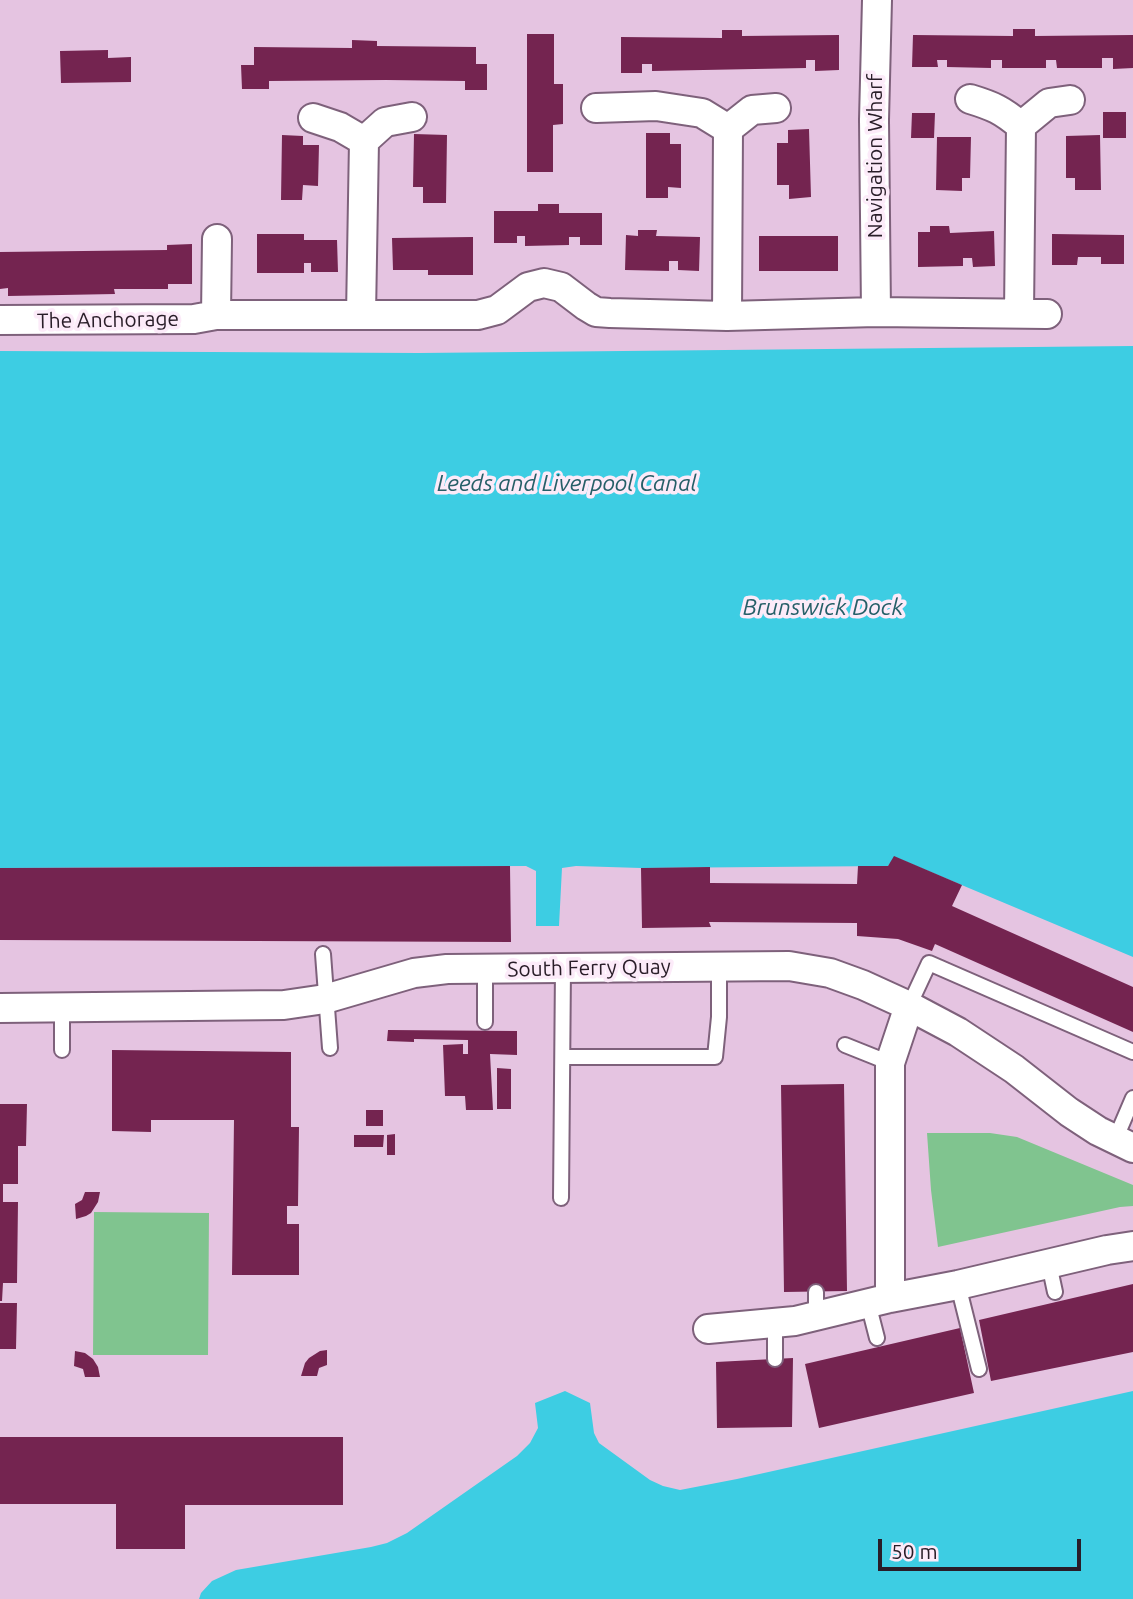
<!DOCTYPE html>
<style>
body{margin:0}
#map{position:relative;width:1133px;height:1599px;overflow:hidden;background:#e5c4e1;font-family:Ubuntu,sans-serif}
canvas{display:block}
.scale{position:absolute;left:878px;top:1539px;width:203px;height:32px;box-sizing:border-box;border:4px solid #291d28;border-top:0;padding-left:9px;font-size:21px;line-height:24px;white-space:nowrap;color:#291d28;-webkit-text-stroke:5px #fcebf9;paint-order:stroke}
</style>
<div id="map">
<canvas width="1133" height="1599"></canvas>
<div class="scale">50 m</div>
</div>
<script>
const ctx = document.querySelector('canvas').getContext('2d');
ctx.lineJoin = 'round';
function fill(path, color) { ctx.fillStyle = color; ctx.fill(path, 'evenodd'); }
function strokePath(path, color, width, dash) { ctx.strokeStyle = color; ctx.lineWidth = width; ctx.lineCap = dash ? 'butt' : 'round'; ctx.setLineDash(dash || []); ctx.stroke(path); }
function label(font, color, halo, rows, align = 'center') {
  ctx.font = font + ' Ubuntu,sans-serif'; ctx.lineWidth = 7; ctx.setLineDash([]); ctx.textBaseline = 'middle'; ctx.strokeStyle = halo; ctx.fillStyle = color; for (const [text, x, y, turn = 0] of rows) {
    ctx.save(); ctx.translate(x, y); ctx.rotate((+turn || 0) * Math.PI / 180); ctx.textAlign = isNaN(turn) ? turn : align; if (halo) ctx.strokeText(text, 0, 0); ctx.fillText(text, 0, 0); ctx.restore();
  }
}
fill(new Path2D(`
 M927,1133H990L1017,1137L1133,1185V1206L1120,1207L938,1247L931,1190Z
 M94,1212L209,1213L208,1355H93Z`), '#80c48f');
fill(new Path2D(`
 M1133,346V957L895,857L888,866L641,868L576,866L562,868L559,926H536V871L526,866L0,868V351L419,353Z
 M565,1391L590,1403L594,1433L599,1443L650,1480L663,1486L680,1490L737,1479L1133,1391V1599H199L201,1593L212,1581L236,1570L371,1547L387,1543L407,1533L517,1456L530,1443L538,1428L535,1403Z`), '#3dcde3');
fill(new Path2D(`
 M1013,29H1035V36L1133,35V68L1113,69V58H1102V68H1057L1056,60H1046V68H1002V60H991V68L947,67V60H937L938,67H912L913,35L1013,36Z
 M722,30H742V36L839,35V70L815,71V60H806V68L652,71V64H642V73H621V37L722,38Z
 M527,34H554V84H563V124L553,125V172H527Z
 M352,40L377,41V46L476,47V64H487V90H465V81L386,80L269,81V89H242L241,65H254V47L352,48Z
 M108,50V58L131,57V82L61,83L60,51Z
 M1103,112H1126V138H1103Z
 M912,113H935L934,138H911Z
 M809,129L811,197L789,199V185H777V143H788V130Z
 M646,133H670V144H681V188L668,187V198H646Z
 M414,134L447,135L446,203H423V187H413Z
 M282,135L303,136V145H319L318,186L303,185L302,200H281Z
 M1100,135L1101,190H1075V178H1066V136Z
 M937,137H971L970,178H962V191L936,190Z
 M538,204H559V213H602V245H580V237H569V245L525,246V236H517V243H494V211H538Z
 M930,226H949L950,233L994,231L995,266L973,267L972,258H963V266L918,267V232H930Z
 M638,230H657L656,236L700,237L699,271L678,270V261H669V271L625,270L626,235L638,236Z
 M257,234H304V240H337L338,272H311V263H304V273H257Z
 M1052,234L1124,235V264H1101V257H1078L1077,265H1052Z
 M759,236H838V271H759Z
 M473,237V275H428V270H393L392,238Z
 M192,244V284H168V289H114L115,294L8,296V288L0,289V252L167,250V245Z
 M894,856L962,885L952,906L1133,987V1032L935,944L932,951L898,939L857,936V923L709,922L711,927L642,928L641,868L710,867V883L857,884L858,866H888Z
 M510,866L511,942L0,940V868Z
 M388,1030L517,1031V1055L490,1054L493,1110H466L465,1096H445L443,1045L463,1044V1054H468V1040L414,1039V1042L387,1041Z
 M112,1050L291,1052V1127H299L298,1206H287V1224H299V1275H232L234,1120H151V1132L112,1131Z
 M497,1068L511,1069V1109H497Z
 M844,1084L847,1291L784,1292L781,1085Z
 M0,1104H27L26,1146H18V1184H3V1202H18L17,1283H3L2,1301H0Z
 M366,1110H383V1126H366Z
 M395,1134V1155H387V1135Z
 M354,1135H384L383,1147H354Z
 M85,1192H100L98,1202L91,1213L86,1216L76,1219L75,1204L82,1200Z
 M1133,1284V1352L991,1381L979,1320Z
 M0,1303H17L16,1349H0Z
 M960,1328L974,1393L819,1428L805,1364Z
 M327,1350V1365L319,1368L317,1376H301L305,1363L309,1358L320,1351Z
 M75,1351L85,1353L93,1359L98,1367L100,1377H85L83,1369L74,1366Z
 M793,1358L792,1427L717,1428L716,1362Z
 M0,1437H343V1505H185V1549H116V1504H0Z`), '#742450');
const lane = new Path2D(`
 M323,954L330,1048
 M909,1006L929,963L1133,1052
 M62,1007V1050
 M485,1022V969
 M845,1045L890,1063
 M563,1057H715L719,1017V967
 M1115,1140L1133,1098
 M561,1198L563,968
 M1049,1264L1055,1292
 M958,1285L979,1369
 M816,1292V1316
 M868,1303L877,1338
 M775,1323V1359`);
const street = new Path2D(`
 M970,99C993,106 1002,110 1021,126L1019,313
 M596,108L656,106L702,113L728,129
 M313,118L340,127L364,141L361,315
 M1021,126L1049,103L1070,100
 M728,129L752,110L776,108
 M364,141L385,122L412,117
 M876,312L874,120L877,0
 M216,315L217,239
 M727,316L728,129
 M0,320L194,319L216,315H478L497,310L528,287L544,283L561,287L586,306L596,312L610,313L727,316L876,312L1047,314
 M0,1008L284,1005L325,999L414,973L447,969L789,966L830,973L863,985L909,1006L958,1032L1014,1069L1069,1112L1098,1131L1133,1148
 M890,1298V1063L909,1006
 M708,1329L795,1321L890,1298L958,1285L1107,1250L1133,1246`);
strokePath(lane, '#7e617b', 18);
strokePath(street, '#7e617b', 32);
strokePath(lane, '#fff', 14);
strokePath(street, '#fff', 28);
label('21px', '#291d28', '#fcebf9', [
 ["Navigation Wharf",875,156,-90],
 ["The Anchorage",108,320,-1],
 ["South Ferry Quay",589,968,-1]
]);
label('italic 23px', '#265f68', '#fcebf9', [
 ["Leeds and Liverpool Canal",567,483],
 ["Brunswick Dock",823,607]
]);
</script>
